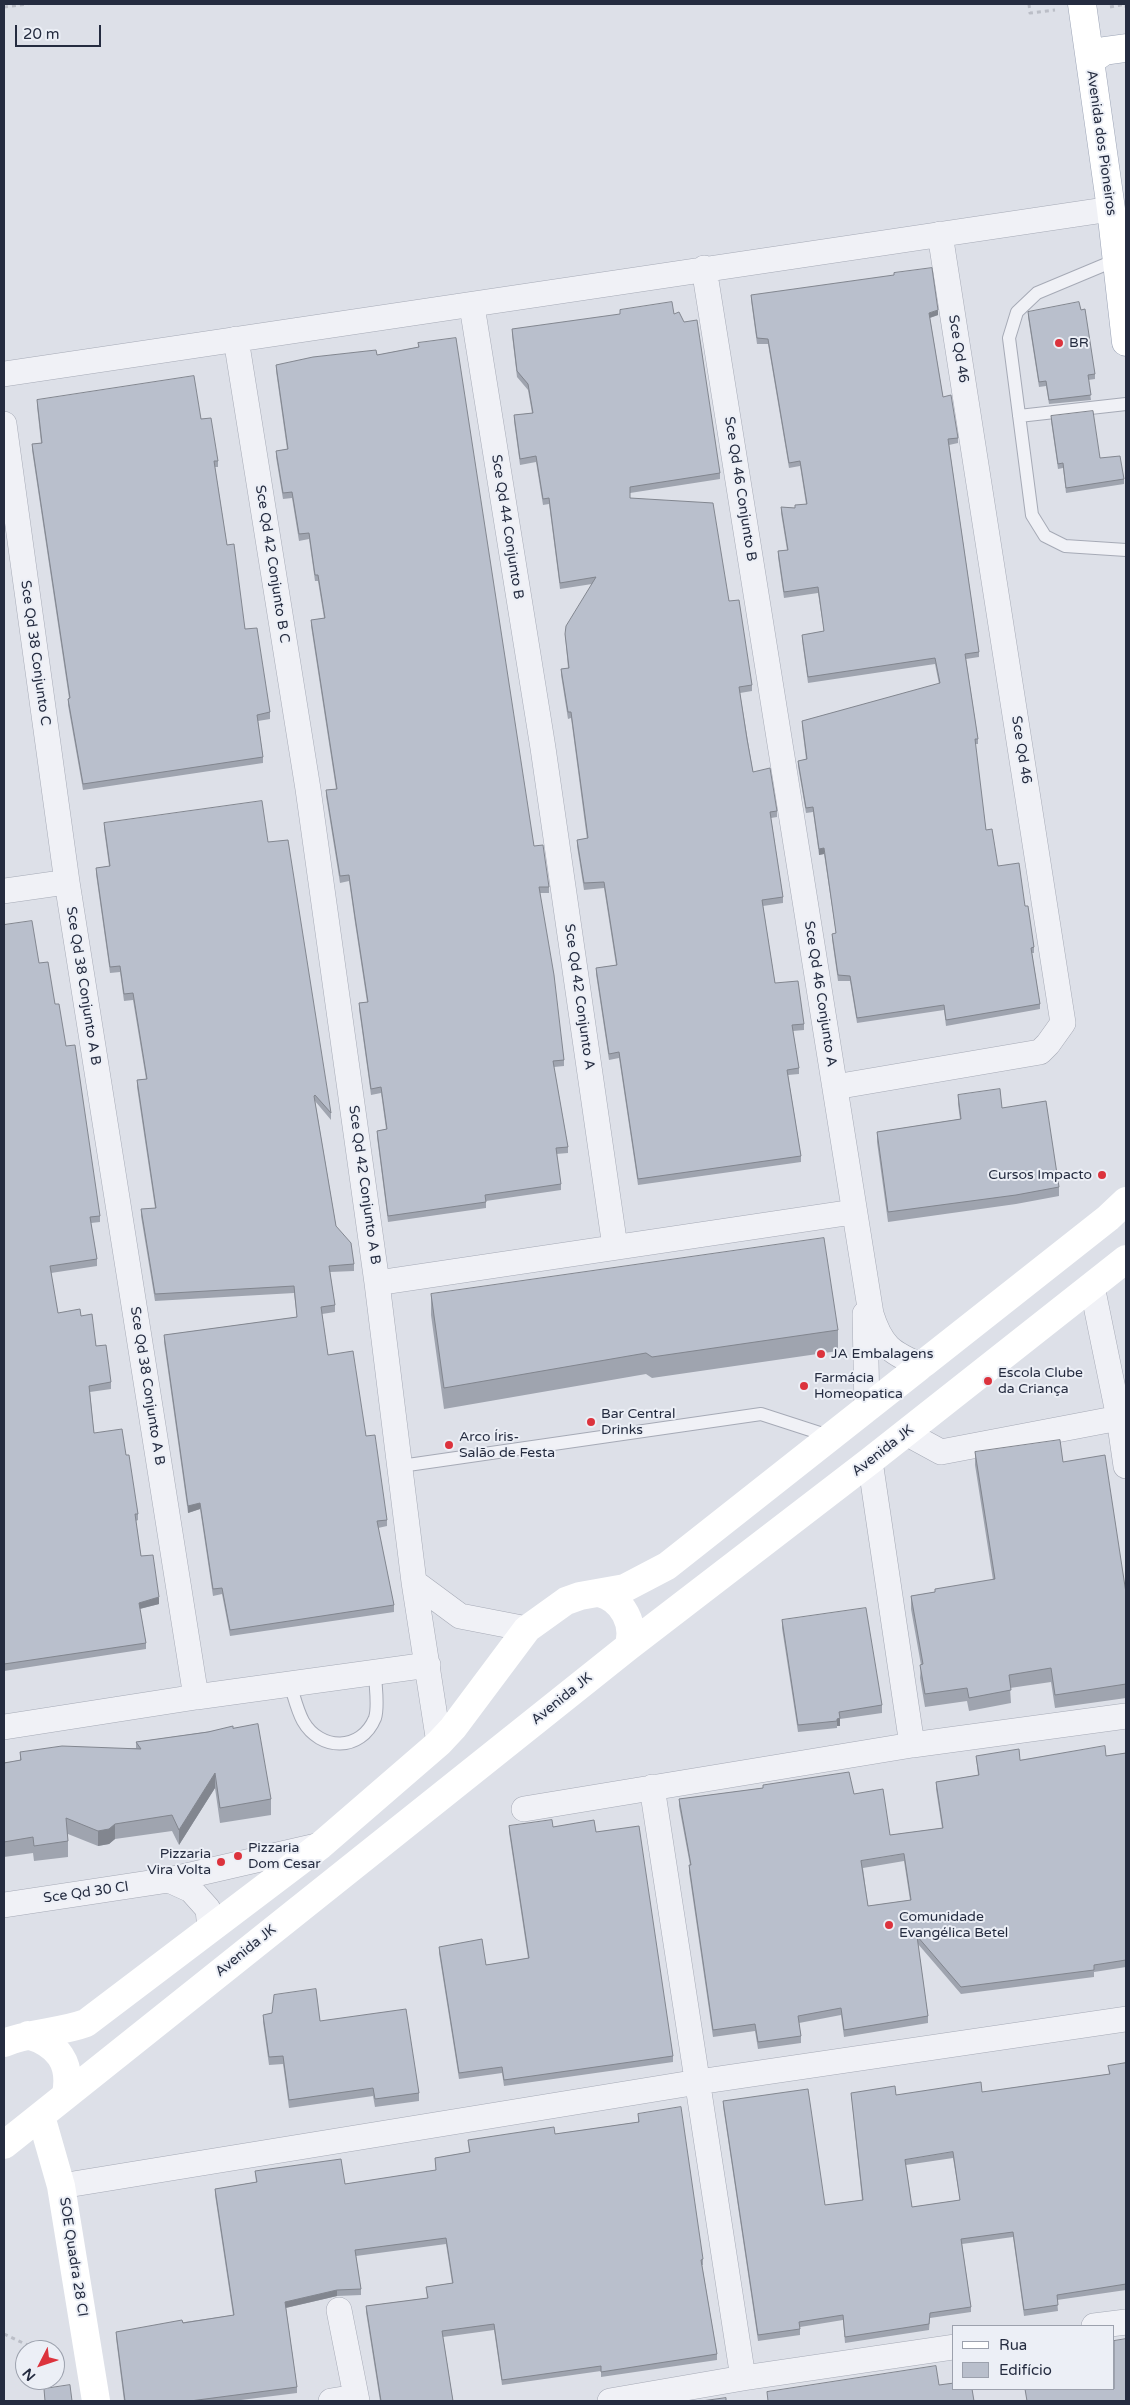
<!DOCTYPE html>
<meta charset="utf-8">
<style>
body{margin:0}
#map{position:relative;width:1130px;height:2405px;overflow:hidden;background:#dde0e8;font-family:"Varela Round",sans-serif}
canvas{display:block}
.frame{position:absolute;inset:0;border:5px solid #252c40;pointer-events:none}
.legend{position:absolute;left:952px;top:2325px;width:162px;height:65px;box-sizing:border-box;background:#eceff6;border:1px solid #9ca1ad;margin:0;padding:6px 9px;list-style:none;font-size:15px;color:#252c40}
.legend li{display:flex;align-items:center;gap:10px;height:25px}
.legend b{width:25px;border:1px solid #9ca1ad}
.north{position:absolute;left:15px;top:2340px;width:50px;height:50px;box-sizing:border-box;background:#eceff6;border:1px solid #9ca1ad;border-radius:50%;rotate:229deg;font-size:14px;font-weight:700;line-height:20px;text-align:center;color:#252c40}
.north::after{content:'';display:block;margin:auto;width:18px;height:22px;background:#dc333d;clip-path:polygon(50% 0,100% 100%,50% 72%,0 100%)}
.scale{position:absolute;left:15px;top:25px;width:86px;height:22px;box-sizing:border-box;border:2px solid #252c40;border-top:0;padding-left:6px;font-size:15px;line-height:18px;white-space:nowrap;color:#252c40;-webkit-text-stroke:4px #eceff6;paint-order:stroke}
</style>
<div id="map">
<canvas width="1130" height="2405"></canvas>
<div class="frame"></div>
<ul class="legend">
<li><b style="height:6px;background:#fff"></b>Rua</li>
<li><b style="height:14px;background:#b9bfcc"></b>Edifício</li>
</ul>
<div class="north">N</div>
<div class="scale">20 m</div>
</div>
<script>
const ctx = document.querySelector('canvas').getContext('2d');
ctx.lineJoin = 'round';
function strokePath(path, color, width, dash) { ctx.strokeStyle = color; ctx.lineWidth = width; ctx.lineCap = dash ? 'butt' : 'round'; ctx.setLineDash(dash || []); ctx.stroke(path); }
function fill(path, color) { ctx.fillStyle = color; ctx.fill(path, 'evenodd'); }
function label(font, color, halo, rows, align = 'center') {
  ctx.font = font + ' "Varela Round",sans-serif'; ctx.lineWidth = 4; ctx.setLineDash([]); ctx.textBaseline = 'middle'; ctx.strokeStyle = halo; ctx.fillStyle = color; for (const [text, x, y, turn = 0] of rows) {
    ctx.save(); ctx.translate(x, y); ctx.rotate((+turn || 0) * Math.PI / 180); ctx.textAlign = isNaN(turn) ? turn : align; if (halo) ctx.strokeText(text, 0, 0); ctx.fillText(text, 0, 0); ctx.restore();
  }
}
const lane = new Path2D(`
 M1116,260L1037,293L1017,312L1009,338L1032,515L1045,536L1065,546L1126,550
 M1019,416L1126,404
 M401,1466L761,1414L832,1437
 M290,1684C294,1696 297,1710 303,1721C320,1751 361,1752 375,1718C379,1706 375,1685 375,1672`);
const street = new Path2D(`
 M704,268L871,1314C881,1346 891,1353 922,1366
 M472,306L543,748L615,1247
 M236,339L308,789L377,1283L414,1582L439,1743
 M4,374L1111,209
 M4,424L67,882L196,1697L4,1727
 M4,891L67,882
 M835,1087L1040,1052L1048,1044L1063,1023L940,234
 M377,1283L853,1212
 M1092,1286L1119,1418
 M865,1314L867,1409
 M906,1433L941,1452L1119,1418L1126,1466
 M870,1461L912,1745L1126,1716
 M414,1582L460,1616L527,1629
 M196,1697L428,1665
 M652,1787L743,2378
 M524,1809L912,1745
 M169,1880L191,1890L208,1909L210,1929
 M4,1905L169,1880L321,1845
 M61,2186L698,2082L1126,2019
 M339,2310L357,2401
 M1094,2326L1126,2322
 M331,2401L356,2397
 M610,2401L743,2378L954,2347`);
const primary = new Path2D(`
 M1082,4L1111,209L1126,342
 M1090,61L1104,51L1126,48`);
strokePath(lane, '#a6aab6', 14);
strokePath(street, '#a6aab6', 26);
strokePath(primary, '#9ba3b5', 29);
strokePath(new Path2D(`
 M1029,4L1030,13L1055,10
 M4,7L28,4
 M1110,7L1126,4V8
 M4,2334L38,2350`), '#bbbec7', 3, [4, 4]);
strokePath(lane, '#f0f1f6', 12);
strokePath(street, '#f0f1f6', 25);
strokePath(new Path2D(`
 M599,1593C623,1599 636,1625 628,1647
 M28,2035C58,2044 72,2063 66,2094
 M4,2043C30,2032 59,2033 86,2023L321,1845L439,1743L453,1728L527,1629L566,1601L580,1596L625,1588L667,1566L1108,1218L1126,1201
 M41,2116L61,2186L96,2401
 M4,2145L628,1647L870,1461L1126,1259`), '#fff', 28);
strokePath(primary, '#fff', 28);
fill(new Path2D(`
 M751,295L938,315L930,318L943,397L958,438V443L949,445L979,652V657L966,659L978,739V744H975L986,830L998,866L1025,906L1034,947V953H1032L1040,1004V1009L946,1026L944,1010L857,1023L850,981H838L832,939V934L836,933L824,854L819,855L813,812L806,813L798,766V761L806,759L802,726V721L939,684L935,664L808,683L802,640V635L824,631L818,593L784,598L778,557V551L787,550L781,513V507L795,508L806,504L800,466L789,468L768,344H757L751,300Z
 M1081,310L1095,374V379L1088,380L1091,400L1049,404L1046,386L1039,387L1028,317V312Z
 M674,314L720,473V479L630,493V498L729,601L752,685V691L740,693L753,772L777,811V817L771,818L783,897V903L763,906L775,983L804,1024V1030L793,1031L799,1068V1074L788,1075L801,1156V1162L638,1185L619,1058L609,1060L596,974V968L616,965L604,888L584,890L577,846V840L587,839L571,718L568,719L561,675V669L568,668L565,634L592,584L560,589L549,504L543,505L536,462L520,465L514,421V415L532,413L528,390L517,377L512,335V329Z
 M418,343L534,846L549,887V893H540L564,1060V1066L554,1067L568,1147V1153L556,1154L561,1184V1190L486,1201V1208L388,1222L377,1137V1131L386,1129L381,1093L371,1095L359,1009V1003L367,1002L355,923L349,881L340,883L326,796V790L336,789L311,626V620L324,618L318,581H315L309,539L299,541L292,498L283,499L276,457V451L287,449L276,371V365L377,355L418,347Z
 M37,400L201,419L218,461V467H215L227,545L245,629L270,712V719L258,721L263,757V763L83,790L68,705V699L69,698L32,450V444L41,443L37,406Z
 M1051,416L1124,479V484L1066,493L1063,468L1058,469L1051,421Z
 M104,823L268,842L331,1113V1120L315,1101L336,1226L354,1264V1271L330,1272L335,1305V1312L322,1314L328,1355L366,1436L387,1520V1526L378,1528L394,1605V1612L230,1636L222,1594L213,1596L200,1509L188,1513L164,1342V1335L297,1317L294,1293L155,1301L141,1216V1209L155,1208L137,1087V1080L146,1079L133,1000L124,1001L120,972L110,973L96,874V868L109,866L104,829Z
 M4,925L39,963L55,1004L66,1046L100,1216V1222L91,1223L97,1259V1266L51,1273L58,1313L81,1316L96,1346L111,1382V1389L90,1392L94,1433L126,1455L138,1514V1520L136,1521L141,1556L159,1604L140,1609L146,1643V1649L4,1671Z
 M958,1095L1002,1108L1059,1187V1196L1016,1204L888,1222L877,1142V1132L960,1119L958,1104Z
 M431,1294L838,1330V1351L652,1378L646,1374L444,1409L431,1315Z
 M975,1452L1063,1462L1126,1593V1698L1055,1708L1051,1682L1010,1688L1011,1703L969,1711L967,1701L925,1707L920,1678L921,1665L911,1609V1596L935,1592L993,1580L975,1465Z
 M782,1620L882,1705V1713L840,1719V1726H837V1728L798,1732L782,1628Z
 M233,1728L271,1799V1815L220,1823L215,1788L179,1845L172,1831L115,1839L109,1844L98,1846L68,1834V1857L34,1861L33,1853L4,1857V1763L20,1760V1752L136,1748V1742Z
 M1126,1753V1967L1094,1972V1977L961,1994L918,1944L928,2016V2023L844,2037L841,2015L799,2023L801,2036V2043L758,2049L755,2031L713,2037L689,1872V1865H690L679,1806V1799L763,1788V1785L854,1794L890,1835L942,1828L936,1789V1782L978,1775L976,1756L1020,1760L1106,1756ZM904,1861L910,1900L868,1906L863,1868Z
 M509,1826L553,1827L596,1832L673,2056V2062L504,2086L502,2073L459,2079L439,1953V1947L486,1965L528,1958L509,1832Z
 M263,2015L320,2021L419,2093V2101L375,2107L373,2096L289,2108L283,2064L269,2065L263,2022Z
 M1126,2063V2290L1057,2300L1058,2311L1024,2316L1013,2237L962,2244L971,2307V2312L930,2318L929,2330L845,2343L843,2320L800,2327V2335L758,2341L723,2106V2101L825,2205L862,2200L851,2093L896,2095L982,2092L1109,2074L1108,2066ZM953,2158L960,2200L912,2207L906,2165Z
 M638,2114L703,2259V2265H702L717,2354V2360L601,2377V2371L502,2385L494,2330L443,2337L453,2401H380L366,2312V2306L427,2298L426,2287L452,2283L446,2244L356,2256L361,2289V2295L337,2296L286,2308L297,2387V2393L233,2401H124L116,2338V2332L233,2315L215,2195V2189L256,2182L255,2171L345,2184L436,2170L435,2158L469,2152L468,2140L555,2134L638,2122Z`), '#9fa4af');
fill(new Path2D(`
 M938,310V315L929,318V313Z
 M824,848V854L819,855V849Z
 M200,1503V1509L188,1513V1506Z
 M159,1597V1604L139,1609V1603Z
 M840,1718V1726H837V1719Z
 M215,1773V1788L179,1845V1830Z
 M115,1824V1839L109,1844L98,1846V1831Z
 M337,2290V2296L285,2308V2302Z`), '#82868f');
const building = new Path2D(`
 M932,268L938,310L929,313L943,397L951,395L958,438L948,439L979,652L965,654L978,739H975L986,830L992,829L998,866L1019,863L1025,906H1028L1034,947L1031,948L1040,1004L946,1020L944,1005L857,1018L850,976L838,975L832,934L836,933L824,848L819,849L813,807L806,808L798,761L807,759L802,721L940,683L935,658L808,677L802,635L824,631L818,587L784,592L778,551L788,550L781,507L795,508V505L807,504L800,461L789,463L768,339L757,338L751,295L894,275V273Z
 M672,302L674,314L679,312L684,322L697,320L720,473L630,487V498L713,503L729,601L739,600L752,685L739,687L747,739L753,772L770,768L777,811L770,812L783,897L762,900L775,983L798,981L804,1024L792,1025L799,1068L787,1070L801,1156L638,1179L619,1052L609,1054L596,968L617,965L604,882L584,883L577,840L588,838L571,712H568L561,669L569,668L565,634L566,626L596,577L560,583L549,498L543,499L536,456L520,459L514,415L533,413L528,384L517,371L512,329L620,314V310Z
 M1079,302L1081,310L1085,309L1095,374L1088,375L1091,395L1049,400L1046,381L1039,382L1028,312Z
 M456,338L534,846L543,845L549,887H539L554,975L564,1060L553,1061L568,1147L556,1148L561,1184L485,1195L486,1202L388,1216L377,1131L387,1129L381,1087L371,1089L359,1003L368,1002L355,917L349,875L340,876L326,790L337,789L311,620L325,618L318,575H315L309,533L299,534L292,492L283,493L276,451L288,449L276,365L313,357L376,350L377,355L419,347L418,343Z
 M194,376L201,419L211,418L218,461H214L227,545L234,544L245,629L257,628L270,712L257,715L263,757L83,784L68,699L70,698L32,444L42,443L37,400Z
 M1093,411L1100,458L1120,456L1124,479L1066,488L1063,463L1058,464L1051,416Z
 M262,801L268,842L288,840L331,1113L315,1095L314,1096L336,1226L351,1243L354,1264L329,1266L335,1305L321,1307L328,1355L353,1351L366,1436L375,1435L387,1520L377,1521L394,1605L230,1630L222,1588L213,1589L200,1503L188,1506L164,1335L297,1317L294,1286L155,1294L141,1209L156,1208L137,1080L147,1079L133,993L124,994L120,966L110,967L96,868L110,866L104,823Z
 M32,921L39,963L48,962L55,1004H59L66,1046L75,1045L100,1216L90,1217L97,1259L50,1266L58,1313L80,1309L81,1316L92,1314L96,1346L106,1345L111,1382L89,1386L94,1433L122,1429L126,1455H129L138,1514H135L141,1556L153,1555L159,1597L139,1603L146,1643L4,1664V925Z
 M1000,1089L1002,1108L1046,1101L1059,1187L1016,1195L888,1212L877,1132L961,1119L958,1095Z
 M824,1238L838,1330L652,1357L646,1353L444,1388L431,1294Z
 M1060,1440L1063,1462L1105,1455L1126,1593V1684L1055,1695L1051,1668L1009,1675L1011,1690L969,1698L967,1688L925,1694L920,1665L923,1664L911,1596L935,1592V1589L995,1579L975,1452Z
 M866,1608L882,1705L839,1712L840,1718L837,1719V1721L798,1725L782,1620Z
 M258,1724L271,1799L220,1808L215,1773L179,1830L172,1815L115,1824L109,1829L98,1831L66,1818L68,1841L34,1846L33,1837L4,1842V1763L21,1760L20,1752L62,1746L141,1749L136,1742L208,1732L233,1726V1728Z
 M1105,1746L1106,1756L1126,1753V1960L1094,1965V1970L961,1987L917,1936L928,2016L844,2030L841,2008L798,2016L801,2036L758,2042L755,2024L713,2030L689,1865H691L679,1799L763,1788V1785L849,1772L854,1794L883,1789L890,1835L943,1828L936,1782L979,1775L976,1756L1019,1749L1020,1760ZM904,1854L911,1900L868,1906L861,1861Z
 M552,1820L553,1827L594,1820L596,1832L639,1826L673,2056L504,2080L502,2067L459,2073L439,1947L482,1939L486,1965L529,1958L509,1826Z
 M316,1989L320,2021L406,2009L419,2093L375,2099L373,2088L289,2100L283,2056L269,2057L263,2015L272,2013L274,1995Z
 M1126,2063V2284L1057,2295L1058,2305L1024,2310L1013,2232L961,2239L971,2307L930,2313L929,2324L845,2337L843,2315L799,2322L800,2329L758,2335L723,2101L808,2089L825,2205L863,2200L851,2093L895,2086L896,2095L981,2082L982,2092L1110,2074L1108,2066ZM953,2152L960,2200L912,2207L905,2160Z
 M681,2107L703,2259L701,2260L717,2354L601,2372V2366L502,2380L494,2324L442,2331L453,2401H381L366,2306L428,2298L426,2287L453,2283L446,2238L355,2250L361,2289L337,2290L285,2302L297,2387L190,2401H125L116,2332L182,2320L183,2323L234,2315L215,2189L257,2182L255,2171L341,2159L345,2184L436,2170L435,2158L470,2152L468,2140L554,2127L555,2134L639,2122L638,2114Z
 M1126,2339V2401H1027L1025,2389H1114V2341Z
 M936,2366L939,2385L954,2383V2389H972L974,2401H768L767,2392Z
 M70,2385L72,2401H45L44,2389Z
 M726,2398V2401H702Z`);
fill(building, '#b9bfcc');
strokePath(building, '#82868f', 1);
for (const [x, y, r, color] of [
 [1059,343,5,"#dc333d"],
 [1102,1175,5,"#dc333d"],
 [821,1354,5,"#dc333d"],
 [988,1381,5,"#dc333d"],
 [804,1386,5,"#dc333d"],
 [591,1422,5,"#dc333d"],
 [449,1445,5,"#dc333d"],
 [238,1856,5,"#dc333d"],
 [221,1862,5,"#dc333d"],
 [889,1925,5,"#dc333d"]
]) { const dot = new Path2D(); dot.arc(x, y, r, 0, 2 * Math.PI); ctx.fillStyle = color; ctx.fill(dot); strokePath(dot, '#eceff6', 2); }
label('14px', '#252c40', '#eceff6', [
 ["Avenida dos Pioneiros",1101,143,82],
 ["Sce Qd 46",958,349,81],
 ["Sce Qd 46 Conjunto B",740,489,81],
 ["Sce Qd 44 Conjunto B",507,527,81],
 ["Sce Qd 42 Conjunto B C",272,564,81],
 ["Sce Qd 38 Conjunto C",35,653,82],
 ["Sce Qd 46",1021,750,81],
 ["Sce Qd 38 Conjunto A B",83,986,81],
 ["Sce Qd 46 Conjunto A",820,994,81],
 ["Sce Qd 42 Conjunto A",579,997,82],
 ["Sce Qd 42 Conjunto A B",364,1185,82],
 ["Sce Qd 38 Conjunto A B",147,1386,81],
 ["Avenida JK",883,1451,-38],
 ["Avenida JK",562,1699,-39],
 ["Sce Qd 30 Cl",86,1893,-8],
 ["Avenida JK",246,1951,-39],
 ["SOE Quadra 28 CI",73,2257,81]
]);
label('14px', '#252c40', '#eceff6', [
 ["BR",1069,343],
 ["Cursos Impacto",1092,1175,"right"],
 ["JA Embalagens",831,1354],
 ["Escola Clube",998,1373],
 ["da Criança",998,1389],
 ["Farmácia",814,1378],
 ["Homeopatica",814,1394],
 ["Bar Central",601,1414],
 ["Drinks",601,1430],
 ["Arco Íris-",459,1437],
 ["Salão de Festa",459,1453],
 ["Pizzaria",248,1848],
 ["Dom Cesar",248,1864],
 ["Pizzaria",211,1854,"right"],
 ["Vira Volta",211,1870,"right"],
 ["Comunidade",899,1917],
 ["Evangélica Betel",899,1933]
], 'left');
</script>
